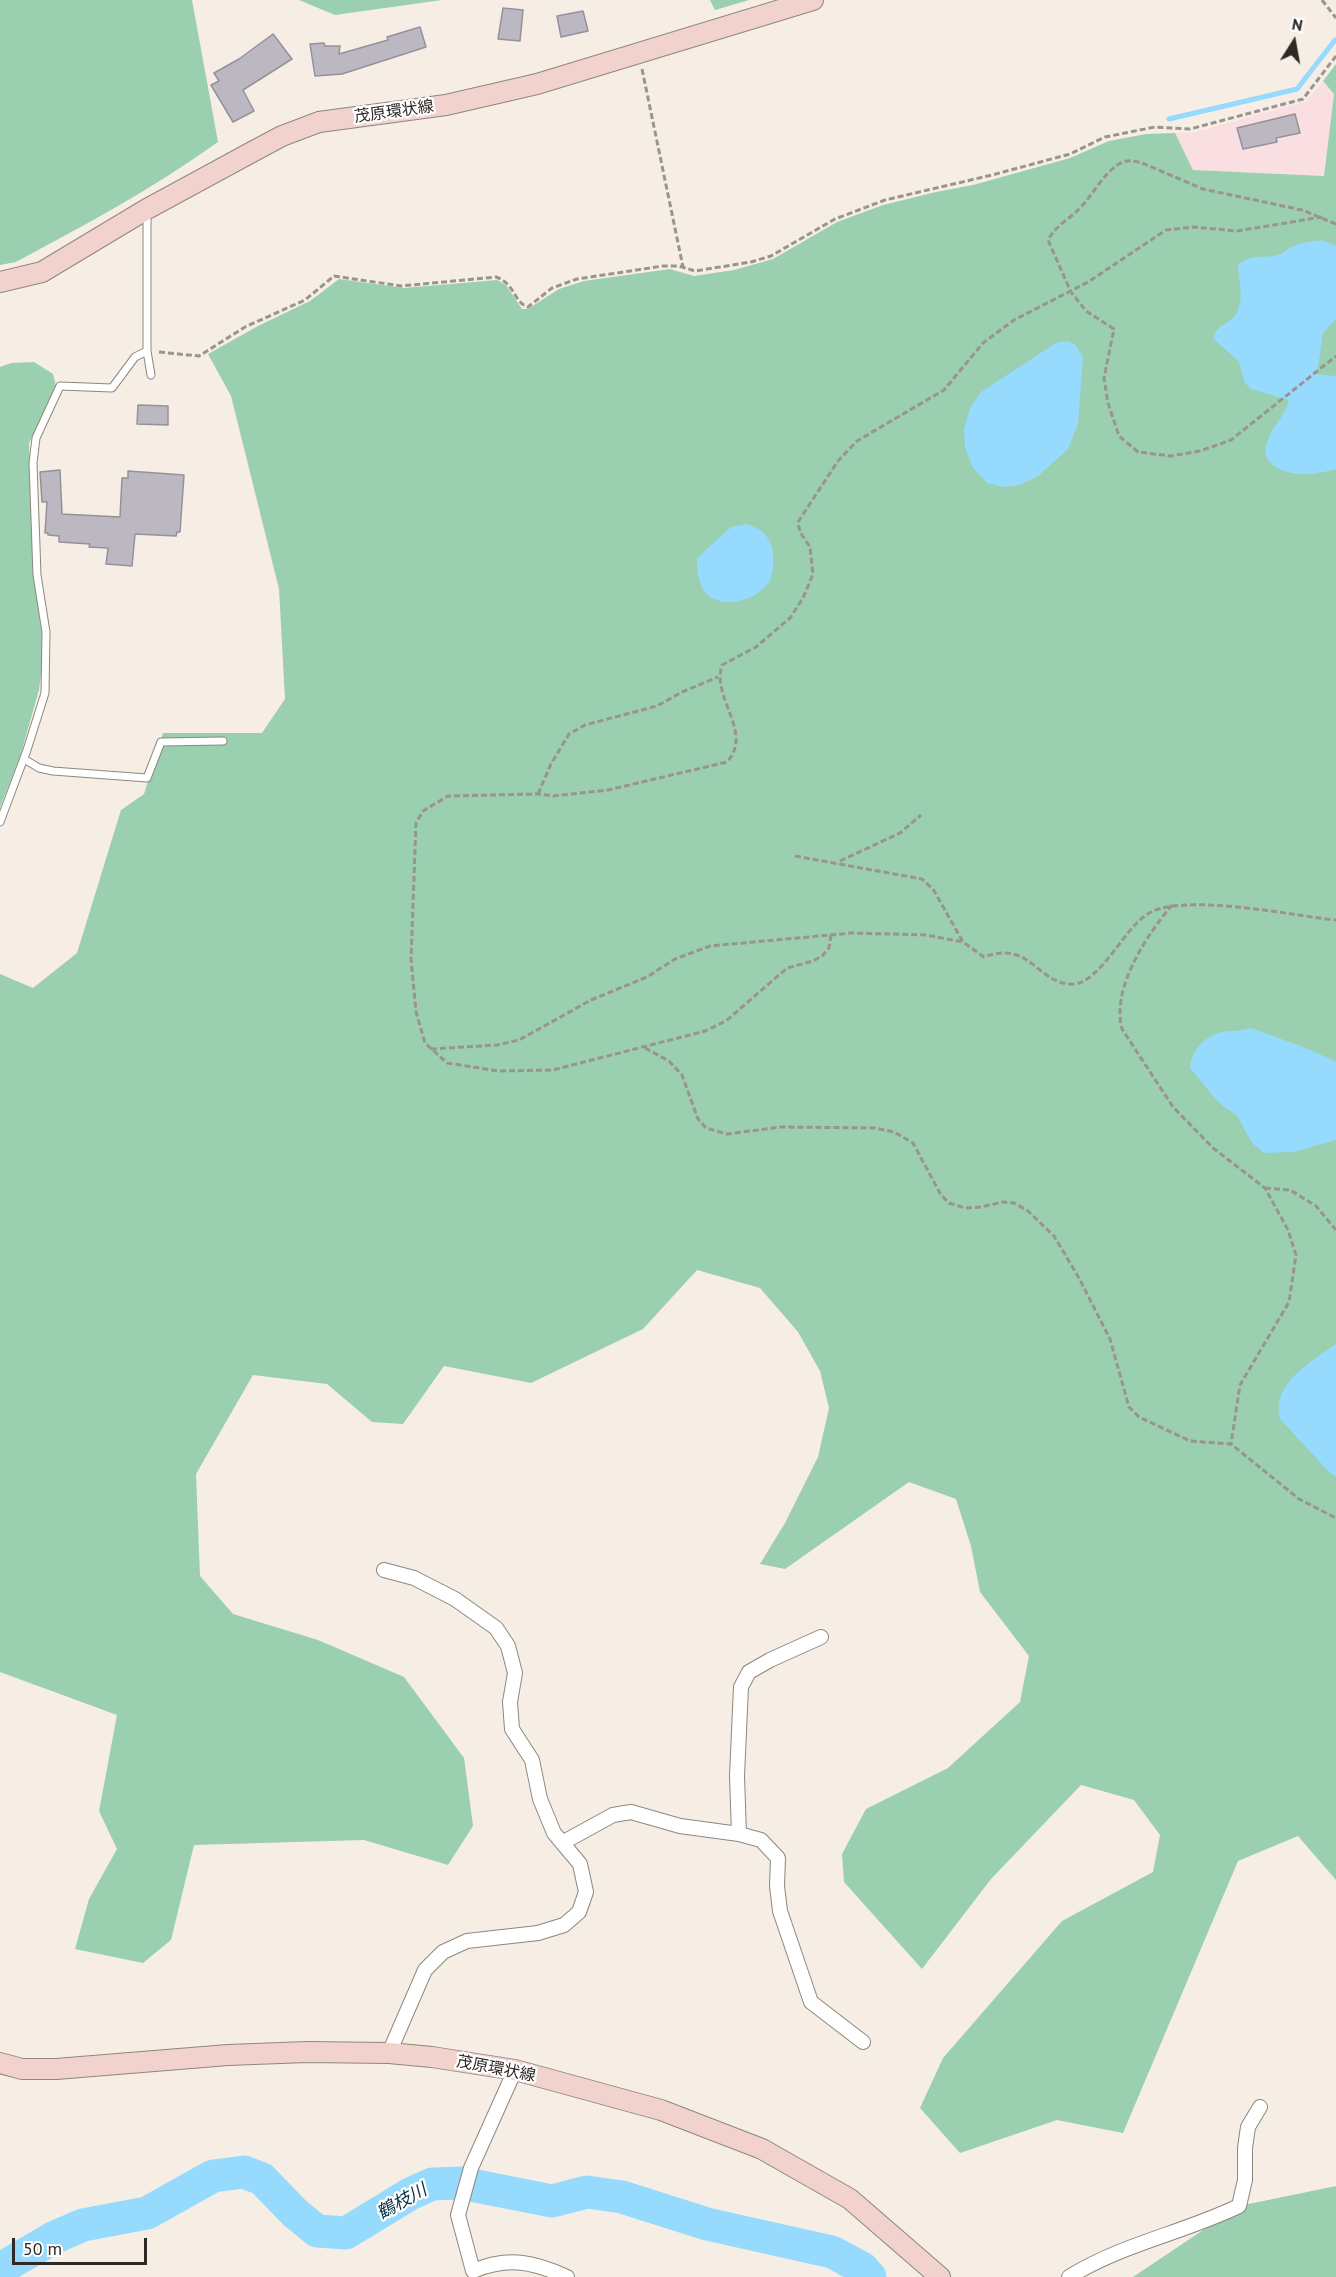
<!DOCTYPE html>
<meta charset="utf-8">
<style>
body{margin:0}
#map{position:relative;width:1336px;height:2277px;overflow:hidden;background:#f6eee5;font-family:"PT Sans",sans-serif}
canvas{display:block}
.north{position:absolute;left:1264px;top:12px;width:60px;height:60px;-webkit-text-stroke:4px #fff;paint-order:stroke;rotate:11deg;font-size:16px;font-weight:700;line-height:24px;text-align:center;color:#2c2926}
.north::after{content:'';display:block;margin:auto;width:21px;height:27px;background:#2c2926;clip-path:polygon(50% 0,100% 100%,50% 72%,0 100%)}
.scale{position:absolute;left:12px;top:2238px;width:135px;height:27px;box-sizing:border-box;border:3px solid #2c2926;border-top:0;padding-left:8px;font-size:18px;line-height:21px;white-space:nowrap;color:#2c2926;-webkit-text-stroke:4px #fff;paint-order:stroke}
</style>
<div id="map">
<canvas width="1336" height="2277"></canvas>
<div class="north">N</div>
<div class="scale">50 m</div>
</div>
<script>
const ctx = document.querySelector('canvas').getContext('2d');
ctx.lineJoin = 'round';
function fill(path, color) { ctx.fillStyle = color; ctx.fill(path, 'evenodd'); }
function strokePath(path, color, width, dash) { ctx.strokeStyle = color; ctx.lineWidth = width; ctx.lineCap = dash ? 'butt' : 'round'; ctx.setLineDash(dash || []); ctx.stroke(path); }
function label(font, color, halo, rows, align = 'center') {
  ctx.font = font + ' "PT Sans","Noto Sans JP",sans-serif'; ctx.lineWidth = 4.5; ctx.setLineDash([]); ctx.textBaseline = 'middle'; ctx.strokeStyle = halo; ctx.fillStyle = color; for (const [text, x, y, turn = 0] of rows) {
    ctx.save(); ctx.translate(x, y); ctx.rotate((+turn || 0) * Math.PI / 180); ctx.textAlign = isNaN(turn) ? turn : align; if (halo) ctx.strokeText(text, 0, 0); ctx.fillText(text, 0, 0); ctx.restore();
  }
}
fill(new Path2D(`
 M1323,81L1334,94L1324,176L1193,170L1175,133H1192L1307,101Z`), '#f9dee2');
fill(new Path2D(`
 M0,0H192L218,142C154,188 85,225 16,262L0,265Z
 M299,0H442L335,15Z
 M710,0H749L715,10Z
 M1336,64V1880L1298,1836L1238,1861L1123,2133L1057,2120L960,2153L920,2108L943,2058L1062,1921L1153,1872L1160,1835L1134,1800L1081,1785L991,1879L922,1969L844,1882L842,1854L866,1809L948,1768L1020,1702L1029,1656L980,1592L971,1546L956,1499L909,1482L785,1569L760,1564L785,1523L818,1457L829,1408L820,1371L798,1332L760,1288L697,1270L643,1329L531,1383L444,1366L403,1424L372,1422L327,1384L253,1375L196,1474L200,1576L233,1614L318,1640L404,1677L464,1758L473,1826L448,1865L364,1840L194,1845L171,1940L143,1963L75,1949L89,1899L117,1849L99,1811L117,1715L0,1672V974L33,988L77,953L121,810L144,794L163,733H262L285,699L279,589L231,396L208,354L258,326L310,301L339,279L404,288L497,280L506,285L522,309H528L559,289L584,281L670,269L694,276L734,270L773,259L837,222L883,205L936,192L973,185L1070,158L1109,141L1146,134L1175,133L1193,170L1324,176L1334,94L1323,81Z
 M34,362L53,374L56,386L29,443L33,572L44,650L39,690L20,757L0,807V367L11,363Z
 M1336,2186V2277H1133L1239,2206Z`), '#9acfaf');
fill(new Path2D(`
 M1322,240L1336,246V319L1323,333L1317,374L1336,376V469C1328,471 1320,473 1313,474C1293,476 1258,469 1267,442C1272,427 1285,416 1289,400L1251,389L1245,383L1239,362L1214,339C1214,324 1232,325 1237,312C1245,295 1238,282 1238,265C1251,253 1263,259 1278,255C1283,254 1285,250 1290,248C1300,242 1311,242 1322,240Z
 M1068,341L1076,345L1083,358L1078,424L1068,449L1038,476L1020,485L1004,487L987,483L973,468L965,447L964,429L970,408L981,392L1056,343Z
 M747,524C761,529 768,534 772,548C774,557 774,571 770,580C759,600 723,611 706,593C698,585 697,569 697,558L731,527Z
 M1251,1028C1280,1039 1308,1047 1336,1062V1140L1293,1152L1264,1153L1252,1143L1237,1116L1218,1102L1190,1068C1191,1052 1202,1039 1218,1033C1227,1030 1239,1032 1251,1028Z
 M1336,1344V1476L1330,1473L1280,1419C1271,1383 1311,1362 1336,1344Z`), '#96dafd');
strokePath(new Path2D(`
 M1169,119L1297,89L1335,40`), '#96dafd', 5);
strokePath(new Path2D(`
 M0,2269L53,2238L83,2225L147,2213L213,2176L244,2172L262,2179L295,2213L317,2231L346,2233L410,2194L432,2184L461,2183L552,2201L587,2192L622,2197L707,2224L832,2252L862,2268L870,2277`), '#96dafd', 33);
const building = new Path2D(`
 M503,8L523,10L520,41L498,39Z
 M583,11L588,31L561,37L557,16Z
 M420,27L426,47L342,74L315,76L310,44L324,43L325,46H340L339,54L388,40L387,37Z
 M273,34L292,59L243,90L254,111L233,122L211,85L219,81L214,73L239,59Z
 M1295,114L1300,133L1276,138L1277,142L1243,149L1237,128Z
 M138,405L168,406V425L137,424Z
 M60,470L62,514L120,517L122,478H128V471L184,475L180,532H177L176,536L135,534L132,566L106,564L108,548L89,547L90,544L59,542V536L48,535V533H45L47,502H42L40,472Z`);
fill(building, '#bcb8c2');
strokePath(building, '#94919a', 1.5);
const lane = new Path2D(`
 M147,213V351L151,375
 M24,759L39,768L53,771L147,778L161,742L223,741
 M0,822L27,750L45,693L46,632L37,575L33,463L36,438L60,386L112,388L135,357L147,351`);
const street = new Path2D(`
 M384,1570L414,1578L455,1599L496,1628L508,1646L515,1673L510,1702L512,1729L532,1760L540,1799L554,1833L580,1864L586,1892L579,1912L564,1925L538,1933L467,1941L443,1952L425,1970L389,2053
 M739,1834L737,1776L741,1687L749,1672L770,1660L821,1637
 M562,1843L613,1815L631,1812L680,1826L739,1834L761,1840L778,1858L777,1886L780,1911L811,2002L863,2042
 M515,2070L471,2168L458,2215L473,2271C509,2256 534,2262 567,2277
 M1069,2277C1122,2244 1183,2233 1239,2206L1245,2180V2148L1248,2127L1260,2107`);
const secondary = new Path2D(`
 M0,282L42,272L147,209L252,152L282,136L319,122L446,105L537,84L813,0
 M0,2063L22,2069H56L228,2055L307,2052L389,2053L432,2057L515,2070L661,2110L762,2149L850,2199L940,2277`);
strokePath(lane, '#8d877e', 9);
strokePath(street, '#8d877e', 16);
strokePath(secondary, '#8d877e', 22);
strokePath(new Path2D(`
 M1322,0L1336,18
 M642,69L683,267
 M1336,224L1302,210L1203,189L1142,163C1135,161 1126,159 1119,164C1103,174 1094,193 1081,207C1070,219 1056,225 1048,240L1071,292L1086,311L1114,329L1104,378L1108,403L1119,436L1138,452L1171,456L1200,451L1231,440L1336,356
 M159,352L199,356L245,327L305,300L334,276L401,286L496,277C516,284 512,301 528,307L552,288L577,279L663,266H679L695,271L751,262L771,256L835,219L885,200L992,175L1070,154L1105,137L1155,127L1190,129L1303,99L1336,56
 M538,794L551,764L569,734L585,725L657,706L682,692L718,677
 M795,856L922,879L933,889L963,942L984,957C1032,939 1038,987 1075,984C1100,981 1124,930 1146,915C1178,891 1294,916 1336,920
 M840,861L900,833L921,815
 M1172,905C1147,935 1111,988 1122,1029L1173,1107L1213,1148L1265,1188L1288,1230L1296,1255L1289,1302L1240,1385L1231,1444
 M831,935L829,948L822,956L813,961L787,968L726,1021L705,1031L553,1070L498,1071L447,1063L425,1043L416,1012L411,959L416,823L423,811L448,796L538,794L553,796L608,790L727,762C754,733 711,698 722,665L756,647L790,618L803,598L813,574L810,547L800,532L798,522L838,461L857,441L944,390L983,343L1014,320L1088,282L1166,230L1194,227L1237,231L1322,217
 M645,1048L669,1061L682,1075L698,1119L706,1128L727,1134L781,1127L875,1128L894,1132L913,1143L941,1195L949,1203L965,1208L981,1207L1003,1202L1014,1203L1028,1211L1054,1236L1079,1278L1110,1339L1129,1407L1139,1417L1190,1441L1231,1444L1299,1499L1336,1518
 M431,1049L497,1045L519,1040L591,1000L647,977L675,959L710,946L852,933L926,935L963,942
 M1265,1188L1290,1190L1316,1206L1336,1230`), '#9a948e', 3, [6, 3]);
strokePath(lane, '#fff', 7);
strokePath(street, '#fff', 14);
strokePath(secondary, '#f2d2cd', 20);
label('16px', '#2c2926', '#fff', [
 ["茂原環状線",394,112,-8],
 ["茂原環状線",496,2069,11]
]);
label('italic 18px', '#073042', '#fff', [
 ["鶴枝川",402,2202,-29]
]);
</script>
